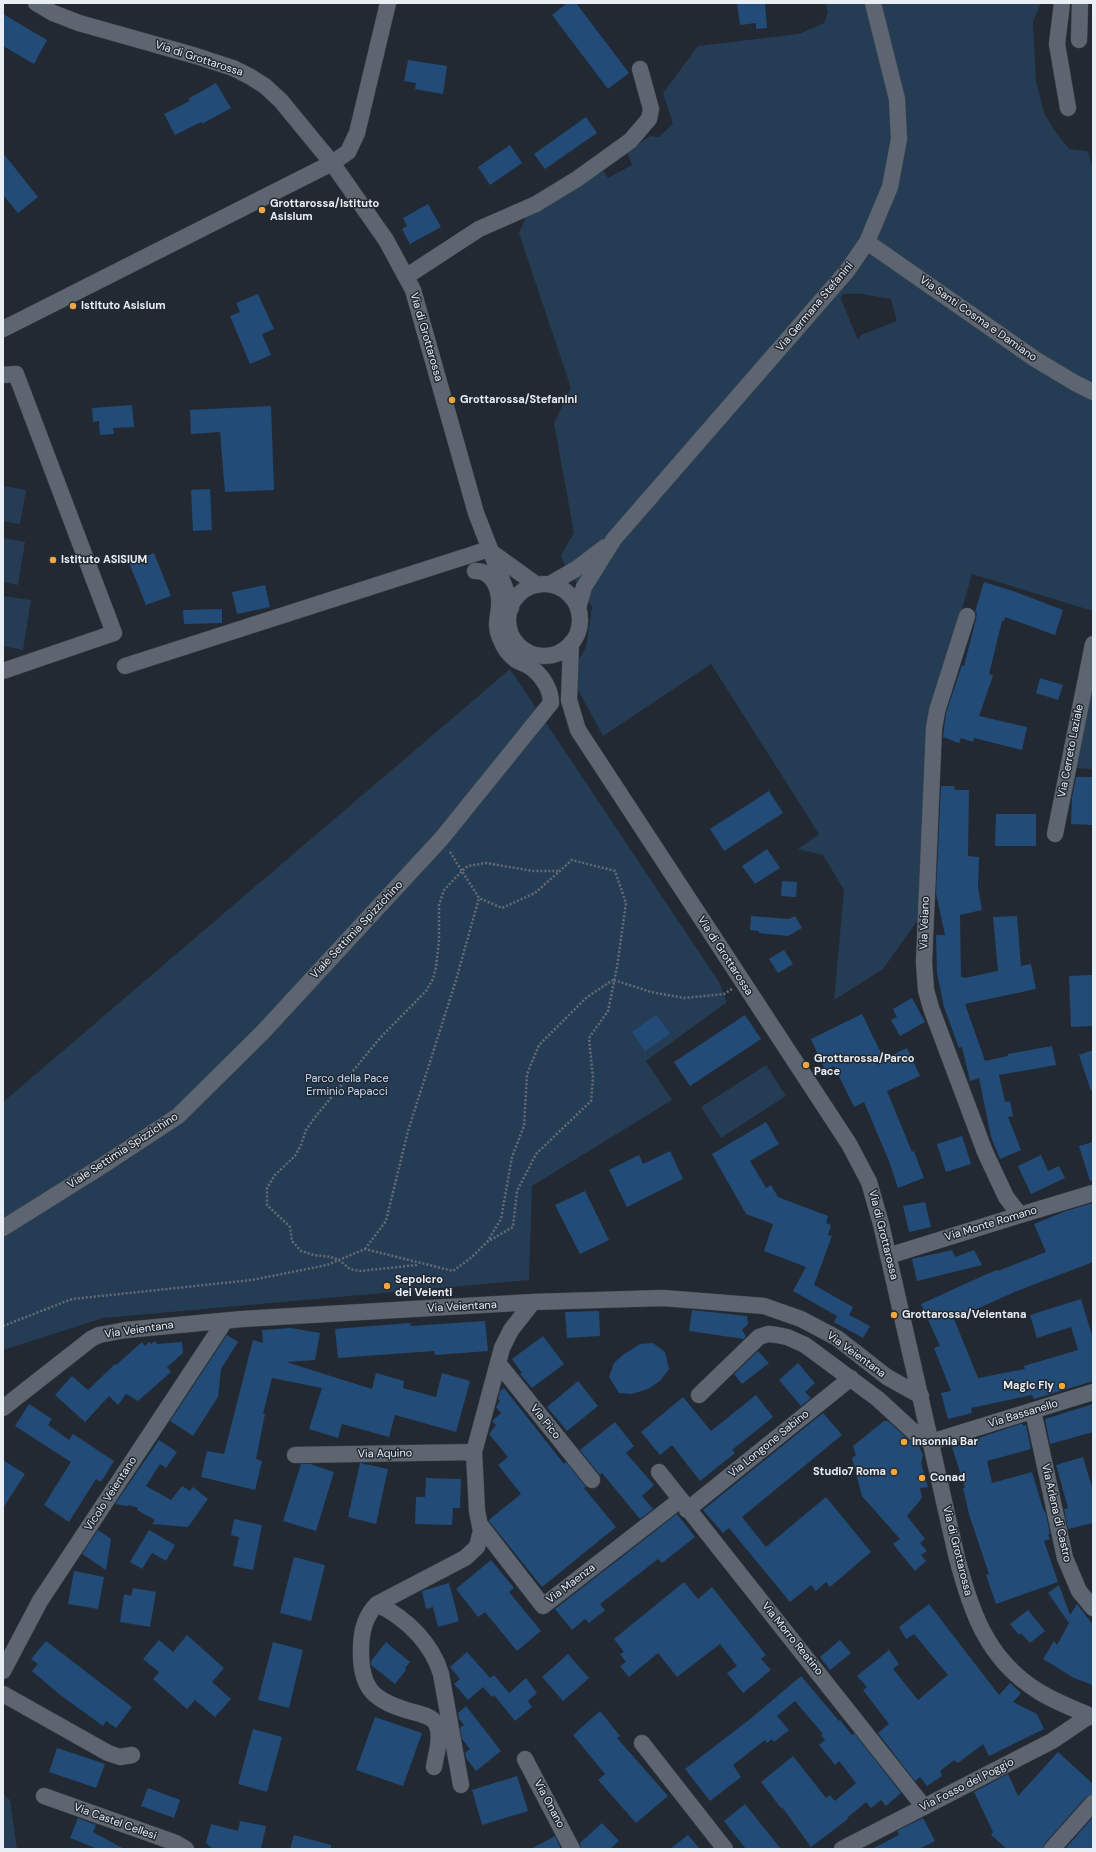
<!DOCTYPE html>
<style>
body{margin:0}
#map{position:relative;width:1096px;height:1852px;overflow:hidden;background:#222932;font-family:"DM Sans",sans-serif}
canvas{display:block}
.frame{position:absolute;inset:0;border:4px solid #e9eef4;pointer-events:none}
</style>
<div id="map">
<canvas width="1096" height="1852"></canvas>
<div class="frame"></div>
</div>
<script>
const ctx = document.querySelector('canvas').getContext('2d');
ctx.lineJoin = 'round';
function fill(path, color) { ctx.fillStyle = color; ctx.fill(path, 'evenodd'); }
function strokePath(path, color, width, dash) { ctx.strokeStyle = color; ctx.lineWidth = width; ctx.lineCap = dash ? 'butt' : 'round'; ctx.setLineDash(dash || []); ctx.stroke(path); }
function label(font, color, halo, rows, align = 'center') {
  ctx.font = font + ' "DM Sans",sans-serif'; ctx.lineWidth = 3; ctx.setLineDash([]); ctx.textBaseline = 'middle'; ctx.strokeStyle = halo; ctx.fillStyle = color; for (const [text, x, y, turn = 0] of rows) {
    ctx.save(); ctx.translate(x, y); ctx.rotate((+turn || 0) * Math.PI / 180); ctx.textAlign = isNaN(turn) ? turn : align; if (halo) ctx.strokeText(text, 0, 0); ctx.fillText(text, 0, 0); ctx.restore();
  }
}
fill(new Path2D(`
 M825,3H1041L1033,21L1036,81L1044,113L1054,130L1069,149L1088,151L1093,171V611L972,574L926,736L918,920L883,969L834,1000L844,890L823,855L798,849L819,834L711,664L603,736L578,690L575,666L586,647L592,607L565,565L561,555L574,533L554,423L571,388L519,233L527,214L601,168L608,178L632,165L627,152L650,136L659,137L673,124L663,93L698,46L799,34L824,23L828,12ZM842,294H862L891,299L897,321L861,335L858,340L841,299Z
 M3,486L26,490L20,524L3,521Z
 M3,538L25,542L18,585L3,582Z
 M3,596L31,600L23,650L3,646Z
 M1093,663V769L1074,768Z
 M510,669L719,982L727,1002L646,1061L672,1100L532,1186L529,1280L103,1318L3,1350V1102Z
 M766,1065L786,1096L721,1138L701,1107Z
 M3,1794L10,1800L17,1849H3Z`), '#253c55');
fill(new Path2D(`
 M567,3H576L629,73L608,89L552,15Z
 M737,3H765L767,28L756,29V23L740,25Z
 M3,14L47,40L34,64L3,46Z
 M408,60L447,66L443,94L415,89L416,83L404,81Z
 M216,83L231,108L202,124L201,122L175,135L164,114L190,101L188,99Z
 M586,117L597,133L545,169L534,154Z
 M510,145L522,163L490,185L478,167Z
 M3,153L38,197L18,213L3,195Z
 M428,204L441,227L410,244L402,229L407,226L403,218Z
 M258,294L274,329L262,334L271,355L250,364L230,316L240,312L236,303Z
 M132,405L134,427L113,428L114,434L100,435L99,421L93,422L92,408Z
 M271,406L274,490L225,492L220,432L191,434L190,410Z
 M210,489L212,530L193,531L191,490Z
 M154,553L171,596L146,605L129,563Z
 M984,582L1013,591L1063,610L1055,635L1005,617L1004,621H1002L989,674L993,676L979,716L1027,727L1022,750L974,738L973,742L961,738L959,743L943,737L946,713L962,665L964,666L976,619L977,613L975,612Z
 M265,585L270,607L237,614L232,592Z
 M222,609V623L184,624L183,610Z
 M1040,678L1063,685L1058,700L1036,693Z
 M1076,777H1093V825L1071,824L1072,798Z
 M941,786H954L955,790H969L968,856L979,857L978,887L982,910L960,915L961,977H964V978L998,971L993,917L1017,916L1021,966L1031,964L1036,989L965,1004L985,1061L1008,1056V1054L1052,1046L1056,1065L999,1075L1005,1102L1010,1101L1013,1116L1008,1117L1021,1150L1000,1159L991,1137L979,1078L970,1081L962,1047L959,1048L944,1007L937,973L936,935H945L936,893Z
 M769,791L783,813L724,851L710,829Z
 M996,814H1036V846H995Z
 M767,849L780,868L755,884L742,866Z
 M782,881L797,882L796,897L781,896Z
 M751,916L789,919L795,916L802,928L788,936L759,933V931L750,930Z
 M784,950L793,964L778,973L769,959Z
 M1093,975V1026L1071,1027L1069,976Z
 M912,998L925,1022L900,1036L891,1020L897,1017L893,1009Z
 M862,1014L884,1059L907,1048L920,1076L887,1091L912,1152L914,1151L924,1178L898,1188L889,1161L864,1102L854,1107L834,1066L825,1070L811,1039Z
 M656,1015L670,1034L645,1051L632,1032Z
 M745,1015L761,1039L690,1086L674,1062Z
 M1093,1050V1091H1091L1079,1055Z
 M766,1122L779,1144L750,1161L766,1188L771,1185L778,1197L828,1216L826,1223L831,1225L828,1235L832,1236L814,1285L853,1307L849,1315L870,1326L863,1338L834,1322L837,1316L793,1291L806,1267L764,1251L773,1224L746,1214L712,1154Z
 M962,1136L971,1164L946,1172L937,1144Z
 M1093,1142V1180L1090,1181L1079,1146Z
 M670,1151L683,1179L627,1207L609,1170L639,1155L643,1164Z
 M1041,1155L1048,1171L1059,1166L1065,1178L1031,1194L1018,1166Z
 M585,1191L609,1240L580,1254L555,1205Z
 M925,1202L931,1227L909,1232L903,1206Z
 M1093,1203V1262L1017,1291L954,1319L978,1378L1025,1369L1024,1366L1078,1350L1071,1327L1037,1338L1030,1315L1081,1299L1093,1339V1381L1034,1399L1032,1395L971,1408L972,1413L948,1419L941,1393L951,1391L934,1348L940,1346L921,1304L987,1274L997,1270L998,1271L1046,1252L1034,1224L1066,1211Z
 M952,1250L955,1257L974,1250L982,1265L917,1281L912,1259Z
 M692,1310L747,1316L748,1324L742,1330L746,1336L744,1339L689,1331Z
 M599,1311L600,1336L567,1338L565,1312Z
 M485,1321L488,1351L435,1355L434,1351L338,1358L335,1329L410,1323L411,1326Z
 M291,1328L320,1333L315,1360L286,1362L372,1389L376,1373L404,1381L403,1388L436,1397L442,1373L470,1381L456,1432L395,1415L389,1437L342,1424L338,1438L309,1429L322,1388L272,1378L263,1414H265L256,1459L262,1461L255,1490L201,1477L207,1451L224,1454L253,1340L263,1343L262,1330Z
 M227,1335L238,1342L221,1369L218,1397L193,1436L170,1421Z
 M543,1336L564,1364L532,1388L520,1374L522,1373L512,1359Z
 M155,1341L157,1344L182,1342L183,1353L167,1367L171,1372L138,1401L126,1394L118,1405L109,1396L85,1422L55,1395L72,1376L88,1390L115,1364L116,1365L142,1342L145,1346L149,1342L151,1344Z
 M653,1343L665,1352L669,1369L660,1381L648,1389L632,1394L619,1393L609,1377L614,1363L624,1354L640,1344Z
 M758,1351L769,1363L742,1384L734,1374Z
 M798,1363L815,1383L805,1392L811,1398L801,1406L779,1380Z
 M578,1381L598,1406L567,1431L547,1407Z
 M504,1388L564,1464L566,1462L586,1487L584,1488L616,1527L542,1587L489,1521L490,1519L521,1494L498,1465L508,1457L489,1434L496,1425L492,1421L501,1413L496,1407L500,1401L498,1399L500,1391Z
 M756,1395L773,1417L732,1450L735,1453L700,1481L672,1445L660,1455L641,1432L683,1397L711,1431Z
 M29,1404L52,1419L48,1425L69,1440L73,1434L114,1461L101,1482L96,1479L69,1522L44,1505L71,1462L15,1426Z
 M1093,1404V1432L1050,1444L1045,1419Z
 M823,1413L842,1435L742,1517L766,1547L826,1497L871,1552L830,1587L826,1582L816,1591L811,1585L790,1602L729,1528L723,1533L703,1510Z
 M884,1421H888L910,1441L919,1446L923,1455L921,1463L928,1487L920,1488L922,1498L907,1516L925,1539L920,1543L927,1551L921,1555L926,1561L915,1571L893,1544L900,1539L862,1496L852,1458L856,1455L853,1446Z
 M615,1422L634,1446L626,1453L654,1485L642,1496L653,1509L640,1519L602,1473L600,1475L580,1450Z
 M1020,1424H1023V1426L1026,1425L1031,1449L987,1461L992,1483L1032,1472L1043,1509L1046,1514L1050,1534H1048L1050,1539L1044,1541L1058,1582L996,1604L986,1575L989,1574L969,1514L963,1488H965L952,1447Z
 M159,1440L177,1452L166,1468L160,1464L146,1486L171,1500L182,1486L190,1491L193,1487L208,1499L188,1527L152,1524L155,1520L137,1510L138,1508L129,1505L128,1506L115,1504Z
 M1083,1457L1093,1491V1523L1068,1529L1064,1509L1068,1508L1056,1465Z
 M3,1460L25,1474L3,1508Z
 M360,1463L388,1469L376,1524L348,1517Z
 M301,1464H310L334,1472L316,1531L283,1521Z
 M426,1478L461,1479L460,1508H453L452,1525L415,1524L416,1497H425Z
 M677,1514L695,1537L662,1563L658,1559L600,1604L605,1610L589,1623L585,1619L572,1630L555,1609Z
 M234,1519L262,1525L253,1570L233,1566L239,1537L231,1535Z
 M98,1530L111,1539L106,1570L82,1554Z
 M149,1530L175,1545L166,1561L152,1553L142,1569L130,1562Z
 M294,1557L325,1565L311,1621L280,1613Z
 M491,1560L514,1588L509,1592L541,1631L517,1651L485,1612L478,1617L456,1589Z
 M74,1571L104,1577L98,1609L68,1604Z
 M684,1582L698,1599L712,1587L766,1655L761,1659L771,1670L743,1693L727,1673L737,1666L720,1644L677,1677L658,1653L629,1677L620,1666L626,1662L620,1654L624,1652L614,1639Z
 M449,1583L459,1621L438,1627L433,1607L426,1609L422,1591Z
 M1059,1585L1070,1615L1077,1604L1093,1625V1685L1074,1678L1043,1659L1054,1641L1057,1645L1069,1623L1048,1593Z
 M133,1588L156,1592L150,1627L120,1622L124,1594L131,1596Z
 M929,1604L999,1695L1010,1683L1021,1693L1013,1702L1037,1714L1044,1729L989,1756L983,1744L958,1763L954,1760L940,1771L942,1776L927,1786L920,1777L915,1781L878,1733L889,1724L863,1690L867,1687L857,1676L889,1650L899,1664L893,1669L918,1700L948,1675L914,1634L906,1639L899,1627Z
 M1028,1610L1045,1631L1030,1643L1021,1633L1019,1635L1010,1624Z
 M187,1635L224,1668L212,1682L231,1699L215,1717L195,1700L187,1709L153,1679L159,1672L143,1659L159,1640L173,1652Z
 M840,1640L851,1653L830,1670L820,1657Z
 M46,1641L132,1707L116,1728L106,1721L103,1726L59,1694L32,1671L38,1664L31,1659Z
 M273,1642L303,1650L289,1708L258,1700Z
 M386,1642L410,1662L405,1668L406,1670L395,1684L371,1665V1661Z
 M467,1652L490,1678L494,1675L509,1693L526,1678L537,1693L528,1701L532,1707L515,1721L494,1695L492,1697L483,1687L468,1700L454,1684L460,1679L450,1667Z
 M568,1654L589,1678L563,1701L542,1677Z
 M801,1676L839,1721L840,1720L852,1735L854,1733L901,1793L886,1806L881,1800L871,1808L866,1802L847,1818L848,1819L811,1847L782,1807L781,1808L761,1782L793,1756L826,1798L830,1795L835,1801L856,1783L839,1761L835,1765L819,1745L825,1740L821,1735L823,1734L795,1701L777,1716L789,1730L774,1742L772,1739L767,1743L765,1740L733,1765L741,1777L710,1801L685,1769L749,1720Z
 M466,1706L501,1751L476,1771L466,1758L465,1753L470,1749L462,1739L460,1728L464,1725L459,1719L458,1713Z
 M600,1711L620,1736L617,1738L668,1796L636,1823L598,1780L605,1774L573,1735Z
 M375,1717L422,1733L403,1786L356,1770Z
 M253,1729L282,1737L267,1792L238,1784Z
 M57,1748L105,1764L96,1788L49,1772Z
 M1058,1752L1093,1784V1794L1086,1797L1045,1843L1043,1849H1007L991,1835L993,1832L974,1792L1008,1774L1018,1796Z
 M517,1776L528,1811L482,1825L472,1790Z
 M148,1788L180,1800L174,1818L141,1806Z
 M745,1804L781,1849H746L724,1821Z
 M1093,1817V1849H1065Z
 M78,1818L96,1825L93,1832L124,1849H98L70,1838Z
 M923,1818L935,1841L919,1849H872L899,1835L897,1831Z
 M240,1821L266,1826L261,1849H213L206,1843L211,1824L238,1831Z
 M602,1823L619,1841L610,1849H581L580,1843Z
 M294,1835L331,1845V1849H290Z
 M688,1835L700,1849H670Z
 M555,1836L561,1849H531Z`), '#224c77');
const minor = new Path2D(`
 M36,3L53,13L79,23L196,56L233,68L249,76L265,86L281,101L332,163L386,240L413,290L476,513L507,593L511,608
 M1062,3L1057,44L1068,108
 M1079,40L1080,3
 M867,242L1035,359L1075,383L1093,392
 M407,276L479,229L536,204L577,179L630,141L649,119L651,109L640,69
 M3,329L332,163L348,152L357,133L388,3
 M3,375L16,374L114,633L3,671
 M491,552L537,585
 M550,584L576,569L605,547
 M508 620a36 36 0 1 1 72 0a36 36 0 1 1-72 0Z
 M578,608L584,587L614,539L847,271L867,242L890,187L899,139L897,99L873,3
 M967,616L937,711L934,728L924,962L926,990L931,1008L985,1152L1006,1197L1020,1215
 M571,643L569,700L578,730L849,1144L869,1182L881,1224L956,1554C970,1609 986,1659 1038,1691C1055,1702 1075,1709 1093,1717
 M125,666L489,549
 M1055,834L1093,644
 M3,1228L102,1166L178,1116L262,1033L442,838L551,703C551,690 543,677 533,669C528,665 521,663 516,660C509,655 503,646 500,638C493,622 501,613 499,598C498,585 490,570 475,571
 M888,1256L1020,1215L1093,1193
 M498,1363L592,1480
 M699,1395L759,1337L768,1334L777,1335L787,1337L805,1345L878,1399L916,1434L931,1442L1093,1392
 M3,1408L91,1339L99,1335L126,1330L242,1319L533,1302L663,1298L764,1306L801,1319L837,1338L887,1377L921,1396
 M1033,1411L1065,1558L1079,1591L1093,1608
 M295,1455L474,1452
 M659,1472L924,1807
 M687,1510L851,1378
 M481,1526L543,1606L680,1500
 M377,1604C406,1618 432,1643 441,1674L461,1785
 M3,1671L40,1601L225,1321
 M3,1694L108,1753L120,1757L132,1755
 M642,1743L725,1849
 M525,1759L572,1849
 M434,1767C436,1754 443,1734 435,1722C430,1716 421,1714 413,1712C375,1701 360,1691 361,1649C361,1632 365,1616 377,1604L465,1558L477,1547L481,1531L477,1511L474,1452L502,1348L511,1330L533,1302
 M44,1796L176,1843L186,1849
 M842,1849L1052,1741L1089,1716
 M1052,1849L1093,1803`);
strokePath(minor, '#40474e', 17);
strokePath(new Path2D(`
 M614,980L651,992L684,998L724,994L732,989
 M487,1242L501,1219L512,1157L524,1126L527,1074L539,1045L587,997L613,980
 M365,1249L386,1221L408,1131L456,980L479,898
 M417,1265L360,1271L350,1269L339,1260L331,1257L314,1255L301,1251L292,1241L290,1227L267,1205V1188L275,1175L295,1156L301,1145L306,1130L316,1116L380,1038L426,991L433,979L436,967L439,940V905L444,890L462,871L468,866L486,863L533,871H558
 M3,1326L72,1299L252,1280L327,1265L365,1249L453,1271L472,1257L487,1242L513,1227L517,1191L536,1154L591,1101L593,1078L589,1038L608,1011L617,967L626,903L615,871L572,860L535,893L502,908L479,898L450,852`), '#666c74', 2.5, [2, 2]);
strokePath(minor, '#5d6670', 16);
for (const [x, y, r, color] of [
 [262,210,4,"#f1a63f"],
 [73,306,4,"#f1a63f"],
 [452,400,4,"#f1a63f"],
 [53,560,4,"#f1a63f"],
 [806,1065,4,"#f1a63f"],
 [387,1286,4,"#f1a63f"],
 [894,1315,4,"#f1a63f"],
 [1062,1386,4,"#f1a63f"],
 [904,1442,4,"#f1a63f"],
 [894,1472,4,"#f1a63f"],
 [922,1478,4,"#f1a63f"]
]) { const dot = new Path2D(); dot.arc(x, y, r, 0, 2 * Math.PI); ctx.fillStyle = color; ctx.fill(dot); strokePath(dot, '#222932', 1.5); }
label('11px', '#e9eef4', '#222932', [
 ["Via di Grottarossa",199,59,18],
 ["Via Germana Stefanini",815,307,-50],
 ["Via Santi Cosma e Damiano",978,319,35],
 ["Via di Grottarossa",426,337,74],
 ["Via Cerreto Laziale",1071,751,-79],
 ["Via Veiano",925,923,-88],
 ["Viale Settimia Spizzichino",357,930,-47],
 ["Via di Grottarossa",725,956,57],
 ["Viale Settimia Spizzichino",123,1151,-33],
 ["Via Monte Romano",991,1224,-17],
 ["Via di Grottarossa",883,1235,76],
 ["Via Veientana",462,1307,-3],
 ["Via Veientana",139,1330,-8],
 ["Via Veientana",856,1355,36],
 ["Via Bassanello",1023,1414,-17],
 ["Via Pico",545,1422,51],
 ["Via Longone Sabino",769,1444,-39],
 ["Via Aquino",385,1454,-1],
 ["Vicolo Veientano",111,1494,-57],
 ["Via Arlena di Castro",1056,1513,77],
 ["Via di Grottarossa",957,1551,76],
 ["Via Maenza",571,1584,-37],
 ["Via Morro Reatino",792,1639,51],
 ["Via Fosso del Poggio",967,1785,-27],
 ["Via Onano",549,1804,62],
 ["Via Castel Cellesi",115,1822,20]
]);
label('bold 11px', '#e9eef4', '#222932', [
 ["Grottarossa/Istituto",270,204],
 ["Asisium",270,217],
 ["Istituto Asisium",81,306],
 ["Grottarossa/Stefanini",460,400],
 ["Istituto ASISIUM",61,560],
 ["Grottarossa/Parco",814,1059],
 ["Pace",814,1072],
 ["Sepolcro",395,1280],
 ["dei Veienti",395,1293],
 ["Grottarossa/Veientana",902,1315],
 ["Magic Fly",1054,1386,"right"],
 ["Insonnia Bar",912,1442],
 ["Studio7 Roma",886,1472,"right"],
 ["Conad",930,1478]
], 'left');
label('11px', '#c5defa', '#222932', [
 ["Parco della Pace",347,1079],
 ["Erminio Papacci",347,1092]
]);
</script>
